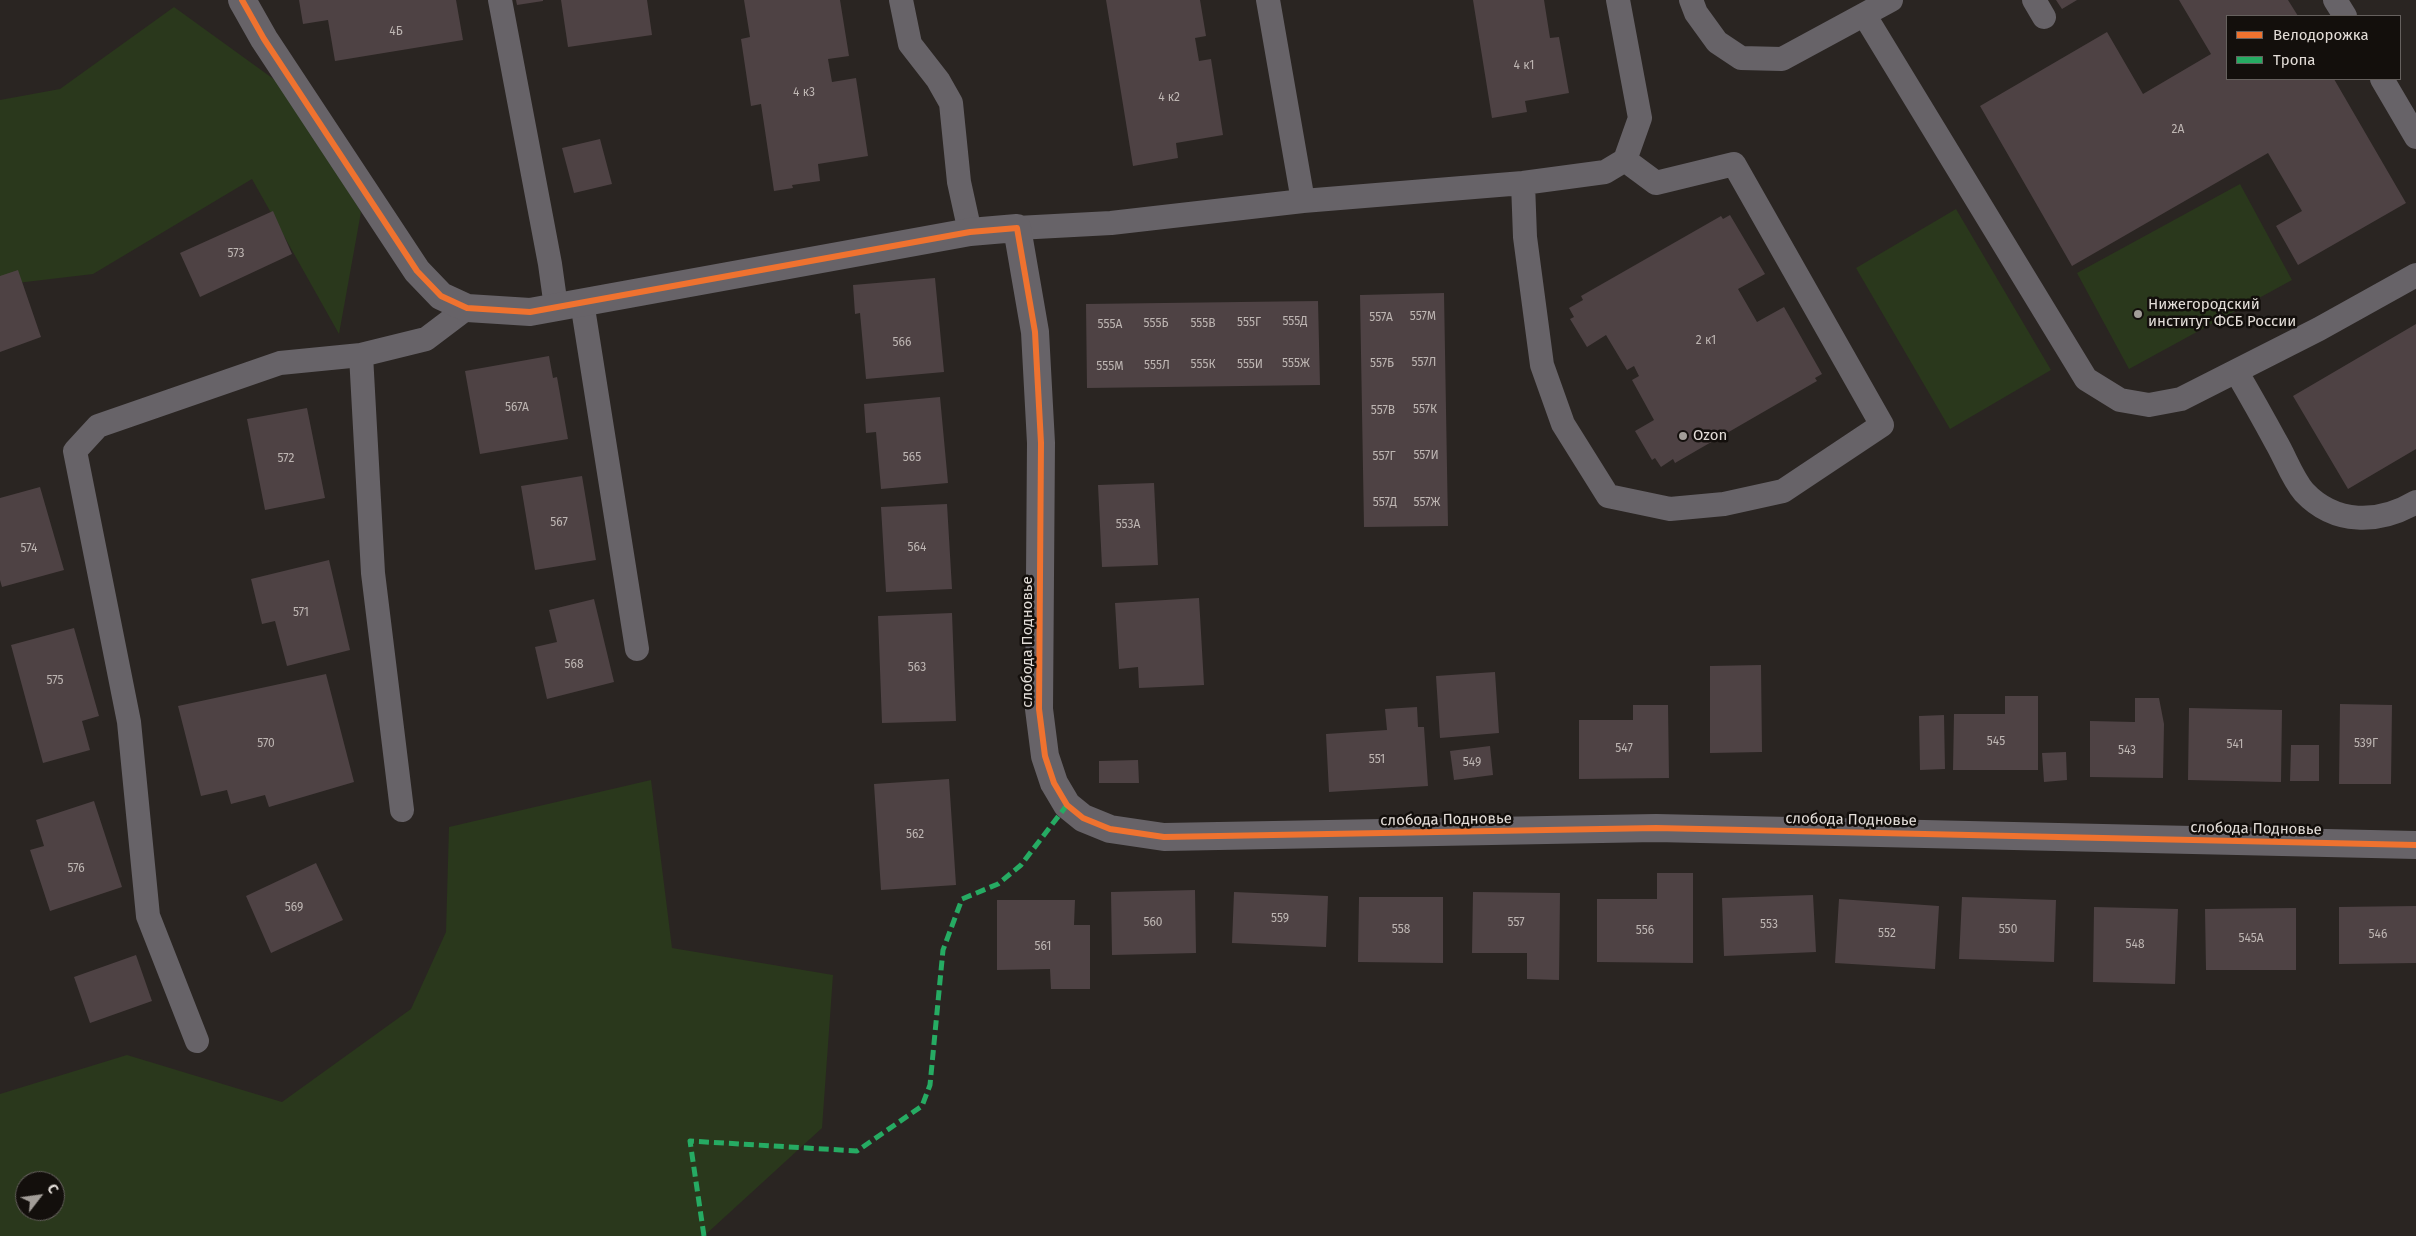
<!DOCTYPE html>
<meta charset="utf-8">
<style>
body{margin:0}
#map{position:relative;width:2416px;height:1236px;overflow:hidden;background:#2a2522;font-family:"Fira Sans",sans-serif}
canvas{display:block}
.legend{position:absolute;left:2226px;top:15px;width:175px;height:65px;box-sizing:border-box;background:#130f0c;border:1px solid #66615e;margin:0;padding:6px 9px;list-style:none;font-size:15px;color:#e3ddd8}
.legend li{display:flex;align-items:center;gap:10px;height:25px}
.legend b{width:25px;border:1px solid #66615e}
.north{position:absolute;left:15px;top:1171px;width:50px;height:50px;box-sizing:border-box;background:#130f0c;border:1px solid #66615e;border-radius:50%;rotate:60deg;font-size:14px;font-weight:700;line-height:20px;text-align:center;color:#e3ddd8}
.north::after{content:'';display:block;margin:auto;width:18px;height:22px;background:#a29d98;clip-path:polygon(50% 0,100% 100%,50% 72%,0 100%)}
</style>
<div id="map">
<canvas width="2416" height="1236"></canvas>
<ul class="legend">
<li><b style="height:6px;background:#ef722f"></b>Велодорожка</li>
<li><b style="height:6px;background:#26ab63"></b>Тропа</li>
</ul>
<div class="north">С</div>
</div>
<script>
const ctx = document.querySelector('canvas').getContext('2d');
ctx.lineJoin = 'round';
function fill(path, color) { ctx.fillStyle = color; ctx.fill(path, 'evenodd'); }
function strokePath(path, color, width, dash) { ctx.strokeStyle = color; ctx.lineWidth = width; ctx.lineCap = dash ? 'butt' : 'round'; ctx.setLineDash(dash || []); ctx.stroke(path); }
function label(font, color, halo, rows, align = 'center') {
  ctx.font = font + ' "Fira Sans",sans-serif'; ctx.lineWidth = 5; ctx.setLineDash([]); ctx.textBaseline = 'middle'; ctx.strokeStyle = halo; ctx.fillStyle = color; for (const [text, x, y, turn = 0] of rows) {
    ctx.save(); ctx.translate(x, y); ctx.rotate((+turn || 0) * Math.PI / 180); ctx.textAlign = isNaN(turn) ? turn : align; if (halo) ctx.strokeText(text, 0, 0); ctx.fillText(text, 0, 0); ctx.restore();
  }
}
fill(new Path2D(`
 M174,7L286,88L361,212L339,334L252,179L93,274L0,285V100L60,89Z
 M2240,184L2292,280L2129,369L2077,273Z
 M1956,209L2051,370L1950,429L1856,268Z
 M651,780L672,948L833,975L822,1128L704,1236H0V1094L127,1055L282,1102L411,1009L446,932L449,827ZM25,1181H55V1211H25Z`), '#2a381c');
fill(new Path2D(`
 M299,0H456L463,40L335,61L328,20L303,24Z
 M516,0H543V1L517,5Z
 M561,0H647L652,35L568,47Z
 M744,0H840L849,56L828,59L832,82L856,78L868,156L818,164L820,181L792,185L793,188L774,191L761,104L751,106L741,39L750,37Z
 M1106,0H1200L1206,36L1195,38L1199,61L1211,59L1223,135L1176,143L1178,158L1133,166Z
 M1473,0H1544L1550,38L1559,37L1569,93L1525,101L1527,112L1492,118Z
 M2056,0H2077L2062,9Z
 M2179,0H2288L2298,16H2227V79H2334L2406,203L2298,265L2276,226L2302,211L2268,153L2072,266L1980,106L2107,32L2143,94L2211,54Z
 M600,139L612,184L574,193L562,148Z
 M273,211L292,254L200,297L180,253Z
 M1730,215L1765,274L1738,289L1757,322L1784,307L1822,374L1815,378L1817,381L1675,463L1673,459L1661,467L1655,458L1652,460L1635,431L1654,420L1632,380L1639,376L1634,366L1627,370L1606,335L1587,347L1570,319L1574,317L1569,308L1583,300L1581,296L1721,216L1723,219Z
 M18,270L41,337L0,352V276Z
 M935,278L944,372L866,379L860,313L855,314L853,285Z
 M1444,293L1448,526L1364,527L1360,295Z
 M1318,301L1320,385L1087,388L1086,304Z
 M2416,324V449L2348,489L2293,396Z
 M549,356L553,378L557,377L568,439L480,454L465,371Z
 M940,397L948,483L881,489L876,432L866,433L864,404Z
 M307,408L325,498L265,510L247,419Z
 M582,476L596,560L535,570L521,486Z
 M1154,483L1158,565L1102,567L1098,485Z
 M40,487L64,570L2,587L0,580V498Z
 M947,504L952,589L886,592L881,507Z
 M329,560L350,650L287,666L275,621L262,624L251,579Z
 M1199,598L1204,685L1139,688L1138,667L1119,669L1115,603Z
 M594,599L614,682L547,699L535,647L557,642L549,610Z
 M952,613L956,721L882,723L878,616Z
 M74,628L99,716L82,721L90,750L43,763L11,645Z
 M1761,665L1762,752L1710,753V666Z
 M1495,672L1499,733L1440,738L1436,676Z
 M326,674L354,782L269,807L265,795L231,804L227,790L201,796L178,706Z
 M2005,696H2038V770H1953L1954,714H2005Z
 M2135,698H2159L2164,724L2163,778L2090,777V721L2135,722Z
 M2340,704L2392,705L2391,784H2339Z
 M1633,705H1668L1669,778L1579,779V720H1633Z
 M1417,707L1418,727H1424L1428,786L1329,792L1326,734L1387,730L1385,709Z
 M2189,708L2282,710L2281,782L2188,780Z
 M1944,715L1945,769L1920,770L1919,716Z
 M2291,745H2319V781H2290Z
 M1490,746L1493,775L1454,780L1450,751Z
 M2066,752L2067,780L2044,782L2042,753Z
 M1138,760L1139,783H1099V761Z
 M949,779L956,885L881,890L874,784Z
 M94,801L122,887L50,911L30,850L44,846L36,820Z
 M316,863L343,920L271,953L246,896Z
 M1657,873H1693V963L1597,962V899H1657Z
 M1195,890L1196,953L1112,955L1111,892Z
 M1234,892L1328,896L1326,947L1232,943Z
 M1473,892L1560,893L1559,980L1527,979V953H1472Z
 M1813,895L1816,952L1724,956L1722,898Z
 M1359,897H1443V963L1358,962Z
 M1962,897L2056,900L2054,962L1959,959Z
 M1839,899L1939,906L1935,969L1835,963Z
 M997,900H1075L1074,925H1090V989H1051L1050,969L997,970Z
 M2416,906V963L2339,964V907Z
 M2094,907L2178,909L2175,984L2093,982Z
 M2296,908V970H2206L2205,909Z
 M136,955L152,1001L90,1023L74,977Z`), '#4e4244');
strokePath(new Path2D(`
 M500,0L550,264L556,307
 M901,0L910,44L938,80L951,103L959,182L970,232
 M1268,0L1303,201
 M1691,0L1696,13L1717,42L1741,58L1782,59L1891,0
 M2034,0L2044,17
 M2335,0L2345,16
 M1865,16L2086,379L2120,400L2149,405L2181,399L2319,329L2416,275
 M2382,79L2416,137
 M1523,183L1525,237L1542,365L1563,424L1608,496L1670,509L1724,504L1783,491L1882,425L1734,164L1656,183L1625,160
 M1017,228L1111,223L1303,201L1523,183L1605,172L1625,160L1640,118L1618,0
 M582,302L637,649
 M361,355L373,573L402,810
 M2236,371C2250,395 2263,418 2276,442C2285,457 2292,478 2304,492C2335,525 2379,524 2416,502
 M197,1041L148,916L129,722L75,451L98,426L280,363L361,355L426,339L467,308`), '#676368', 24);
strokePath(new Path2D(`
 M242,0L264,39L417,271L441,296L467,308L530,312L970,232L1017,228L1035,332L1041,443L1039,709L1045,756L1054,783L1067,805L1083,818L1110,829L1164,837L1656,828L2416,845`), '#676368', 28);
strokePath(new Path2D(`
 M704,1236L690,1141L857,1151L922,1106L930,1085L943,950L962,899L998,884L1021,865L1067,805`), '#26ab63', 5, [10, 5]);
strokePath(new Path2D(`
 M242,0L264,39L417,271L441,296L467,308L530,312L970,232L1017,228L1035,332L1041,443L1039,709L1045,756L1054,783L1067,805L1083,818L1110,829L1164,837L1656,828L2416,845`), '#ef722f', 6);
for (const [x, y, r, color] of [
 [2138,314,5,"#a29d98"],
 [1683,436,5,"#a29d98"]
]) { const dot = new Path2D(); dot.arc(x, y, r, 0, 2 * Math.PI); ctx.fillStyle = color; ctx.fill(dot); strokePath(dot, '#130f0c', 2); }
label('12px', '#beb6b3', null, [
 ["4Б",396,32],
 ["4 к1",1524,66],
 ["4 к3",804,93],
 ["4 к2",1169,98],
 ["2А",2178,130],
 ["573",236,254],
 ["557М",1423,317],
 ["557А",1381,318],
 ["555Д",1295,322],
 ["555Г",1249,323],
 ["555Б",1156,324],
 ["555В",1203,324],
 ["555А",1110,325],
 ["2 к1",1706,341],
 ["566",902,343],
 ["557Л",1424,363],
 ["555Ж",1296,364],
 ["557Б",1382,364],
 ["555К",1203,365],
 ["555И",1250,365],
 ["555Л",1157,366],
 ["555М",1110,367],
 ["567А",517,408],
 ["557К",1425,410],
 ["557В",1383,411],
 ["557И",1426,456],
 ["557Г",1384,457],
 ["565",912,458],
 ["572",286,459],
 ["557Д",1385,503],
 ["557Ж",1427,503],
 ["567",559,523],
 ["553А",1128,525],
 ["564",917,548],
 ["574",29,549],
 ["571",301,613],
 ["568",574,665],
 ["563",917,668],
 ["575",55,681],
 ["545",1996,742],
 ["570",266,744],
 ["539Г",2366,744],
 ["541",2235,745],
 ["547",1624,749],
 ["543",2127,751],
 ["551",1377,760],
 ["549",1472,763],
 ["562",915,835],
 ["576",76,869],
 ["569",294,908],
 ["559",1280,919],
 ["560",1153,923],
 ["557",1516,923],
 ["553",1769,925],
 ["558",1401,930],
 ["550",2008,930],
 ["556",1645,931],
 ["552",1887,934],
 ["546",2378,935],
 ["545А",2251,939],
 ["548",2135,945],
 ["561",1043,947]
]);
label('15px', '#e3ddd8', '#130f0c', [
 ["Нижегородский",2148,305],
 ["институт ФСБ России",2148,322],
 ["Ozon",1693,436]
], 'left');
label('15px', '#e3ddd8', '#130f0c', [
 ["слобода Подновье",1028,642,-90],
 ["слобода Подновье",1446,820,-1],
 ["слобода Подновье",1851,820,1],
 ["слобода Подновье",2256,829,1]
]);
</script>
